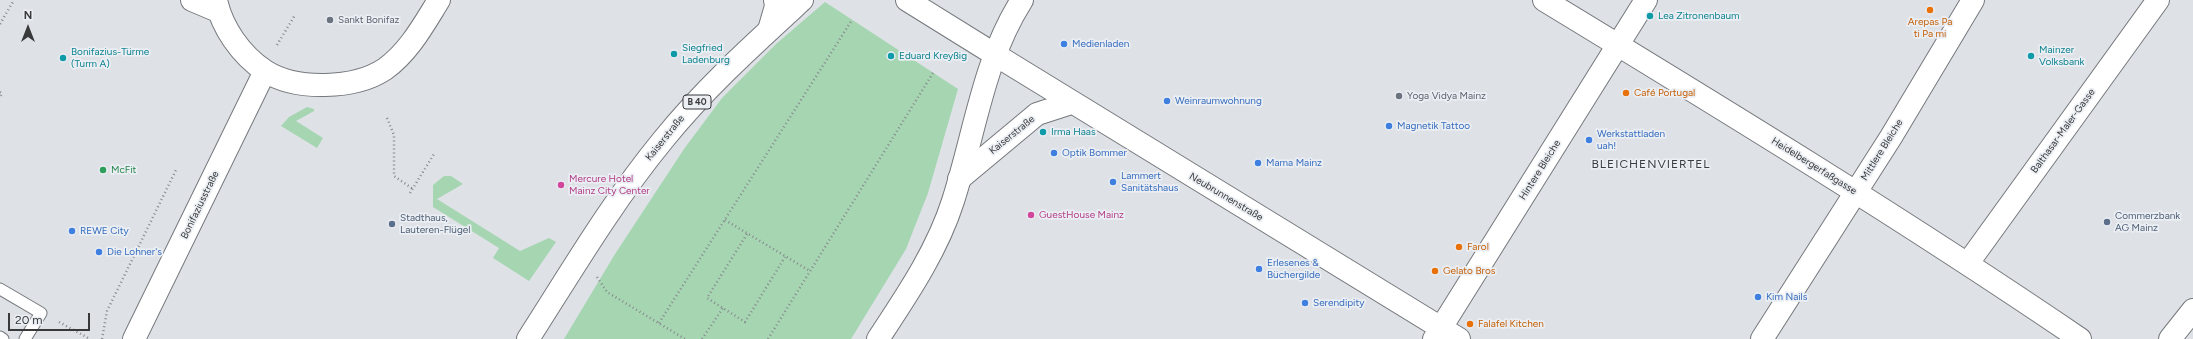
<!DOCTYPE html>
<meta charset="utf-8">
<style>
body{margin:0}
#map{position:relative;width:2193px;height:339px;overflow:hidden;background:#dee2e7;font-family:Figtree,sans-serif}
canvas{display:block}
.north{position:absolute;left:8px;top:8px;width:40px;height:40px;-webkit-text-stroke:3px #ebeff4;paint-order:stroke;rotate:0deg;font-size:11px;font-weight:700;line-height:16px;text-align:center;color:#37393b}
.north::after{content:'';display:block;margin:auto;width:14px;height:18px;background:#37393b;clip-path:polygon(50% 0,100% 100%,50% 72%,0 100%)}
.scale{position:absolute;left:8px;top:313px;width:82px;height:18px;box-sizing:border-box;border:2px solid #37393b;border-top:0;padding-left:5px;font-size:12px;line-height:14px;white-space:nowrap;color:#37393b;-webkit-text-stroke:3px #ebeff4;paint-order:stroke}
</style>
<div id="map">
<canvas width="2193" height="339"></canvas>
<div class="north">N</div>
<div class="scale">20 m</div>
</div>
<script>
const ctx = document.querySelector('canvas').getContext('2d');
ctx.lineJoin = 'round';
function fill(path, color) { ctx.fillStyle = color; ctx.fill(path, 'evenodd'); }
function strokePath(path, color, width, dash) { ctx.strokeStyle = color; ctx.lineWidth = width; ctx.lineCap = dash ? 'butt' : 'round'; ctx.setLineDash(dash || []); ctx.stroke(path); }
function label(font, color, halo, rows, align = 'center') {
  ctx.font = font + ' Figtree,sans-serif'; ctx.lineWidth = 3.5; ctx.setLineDash([]); ctx.textBaseline = 'middle'; ctx.strokeStyle = halo; ctx.fillStyle = color; for (const [text, x, y, turn = 0] of rows) {
    ctx.save(); ctx.translate(x, y); ctx.rotate((+turn || 0) * Math.PI / 180); ctx.textAlign = isNaN(turn) ? turn : align; if (halo) ctx.strokeText(text, 0, 0); ctx.fillText(text, 0, 0); ctx.restore();
  }
}
fill(new Path2D(`
 M825,2L958,89L928,193L906,249L851,339H564L615,254L684,149L722,98L776,44Z
 M307,107L314,109V111L296,121L323,138L317,148L281,126L289,117Z
 M444,176H451L463,184L437,199L520,251L549,238L556,242L529,281L493,258L499,248L433,207V185Z`), '#a6d5b2');
const lane = new Path2D(`
 M0,289L41,313L25,339
 M0,337L3,339`);
const street = new Path2D(`
 M192,0L218,11
 M216,0C222,28 241,55 265,71C296,91 355,89 385,69C409,52 424,24 439,0
 M1544,0C1725,110 1905,220 2080,339
 M994,54L1459,339
 M959,179L1037,114L1071,103
 M1968,263L2158,0
 M134,339L265,71
 M1434,339L1646,0
 M1762,339L1891,137L1973,0`);
const secondary = new Path2D(`
 M907,0L994,54
 M769,30L776,6L775,0
 M2170,339L2193,310`);
const primary = new Path2D(`
 M528,339C571,272 612,202 663,140C704,89 754,44 802,0
 M878,339C907,295 937,251 953,201C975,133 983,61 1022,0`);
strokePath(lane, '#75787c', 13);
strokePath(street, '#75787c', 24);
strokePath(secondary, '#75787c', 24);
strokePath(primary, '#75787c', 24);
strokePath(new Path2D(`
 M0,24L14,0
 M277,45L295,15
 M0,92L2,94L0,97
 M387,118L394,135V176L413,189
 M410,193L434,154
 M725,220L810,271
 M747,234L707,298L745,322L785,257
 M597,277L607,292L685,339
 M59,322L90,339
 M659,323L852,20
 M102,339L107,311L176,170
 M702,339L723,308
 M768,339L933,73`), '#86898d', 2.5, [1, 3]);
strokePath(lane, '#fff', 11);
strokePath(street, '#fff', 22);
strokePath(secondary, '#fff', 22);
strokePath(primary, '#fff', 22);
for (const [x, y, r, color] of [
 [1930,10,4,"#e8710a"],
 [1650,16,4,"#0f9aa8"],
 [330,20,4,"#6b7280"],
 [1064,44,4,"#3f7fe0"],
 [674,54,4,"#0f9aa8"],
 [891,56,4,"#0f9aa8"],
 [2031,56,4,"#0f9aa8"],
 [63,58,4,"#0f9aa8"],
 [1626,93,4,"#e8710a"],
 [1399,96,4,"#6b7280"],
 [1167,101,4,"#3f7fe0"],
 [1389,126,4,"#3f7fe0"],
 [1043,132,4,"#0f9aa8"],
 [1589,140,4,"#3f7fe0"],
 [1054,153,4,"#3f7fe0"],
 [1258,163,4,"#3f7fe0"],
 [103,170,4,"#2e9e5b"],
 [1113,182,4,"#3f7fe0"],
 [561,185,4,"#d1479c"],
 [1031,215,4,"#d1479c"],
 [2107,222,4,"#5c6f8a"],
 [392,224,4,"#5c6f8a"],
 [72,231,4,"#3f7fe0"],
 [1459,247,4,"#e8710a"],
 [99,252,4,"#3f7fe0"],
 [1259,269,4,"#3f7fe0"],
 [1435,271,4,"#e8710a"],
 [1758,297,4,"#3f7fe0"],
 [1305,303,4,"#3f7fe0"],
 [1470,324,4,"#e8710a"]
]) { const dot = new Path2D(); dot.arc(x, y, r, 0, 2 * Math.PI); ctx.fillStyle = color; ctx.fill(dot); strokePath(dot, '#ebeff4', 1.5); }
for (const [x, y, w] of [
 [697,102,28]
]) { const box = new Path2D(); box.roundRect(x - w / 2, y - 7, w, 14, 3); ctx.fillStyle = '#ebeff4'; ctx.fill(box); strokePath(box, '#37393b', 1); }
label('bold 9px', '#37393b', null, [
 ["B 40",697,102]
]);
label('10px', '#0d838f', '#ebeff4', [
 ["Lea Zitronenbaum",1658,16],
 ["Siegfried",682,48],
 ["Ladenburg",682,60],
 ["Mainzer",2039,50],
 ["Volksbank",2039,62],
 ["Bonifazius-Türme",71,52],
 ["(Turm A)",71,64],
 ["Eduard Kreyßig",899,56],
 ["Irma Haas",1051,132]
], 'left');
label('10px', '#5b616d', '#ebeff4', [
 ["Sankt Bonifaz",338,20],
 ["Yoga Vidya Mainz",1407,96]
], 'left');
label('10px', '#c56008', '#ebeff4', [
 ["Arepas Pa",1930,22,"center"],
 ["ti Pa mi",1930,34,"center"],
 ["Café Portugal",1634,93],
 ["Farol",1467,247],
 ["Gelato Bros",1443,271],
 ["Falafel Kitchen",1478,324]
], 'left');
label('10px', '#366cbe', '#ebeff4', [
 ["Medienladen",1072,44],
 ["Weinraumwohnung",1175,101],
 ["Magnetik Tattoo",1397,126],
 ["Werkstattladen",1597,134],
 ["uah!",1597,146],
 ["Optik Bommer",1062,153],
 ["Mama Mainz",1266,163],
 ["Lammert",1121,176],
 ["Sanitätshaus",1121,188],
 ["REWE City",80,231],
 ["Die Lohner's",107,252],
 ["Erlesenes &",1267,263],
 ["Büchergilde",1267,275],
 ["Kim Nails",1766,297],
 ["Serendipity",1313,303]
], 'left');
label('10px', '#37393b', '#ebeff4', [
 ["Balthasar-Maler-Gasse",2063,131,-54],
 ["Kaiserstraße",1012,135,-39],
 ["Kaiserstraße",665,138,-51],
 ["Mittlere Bleiche",1882,150,-58],
 ["Heidelbergerfaßgasse",1814,166,32],
 ["Hintere Bleiche",1540,170,-58],
 ["Neubrunnenstraße",1226,197,31],
 ["Bonifaziusstraße",200,205,-64]
]);
label('10px', '#27864d', '#ebeff4', [
 ["McFit",111,170]
], 'left');
label('10px', '#b23c85', '#ebeff4', [
 ["Mercure Hotel",569,179],
 ["Mainz City Center",569,191],
 ["GuestHouse Mainz",1039,215]
], 'left');
label('10px', '#4e5e75', '#ebeff4', [
 ["Commerzbank",2115,216],
 ["AG Mainz",2115,228],
 ["Stadthaus,",400,218],
 ["Lauteren-Flügel",400,230]
], 'left');
ctx.letterSpacing = '1px';
label('12px', '#3a3d41', '#ebeff4', [
 ["BLEICHENVIERTEL",1651,164]
]);
ctx.letterSpacing = '0px';
</script>
